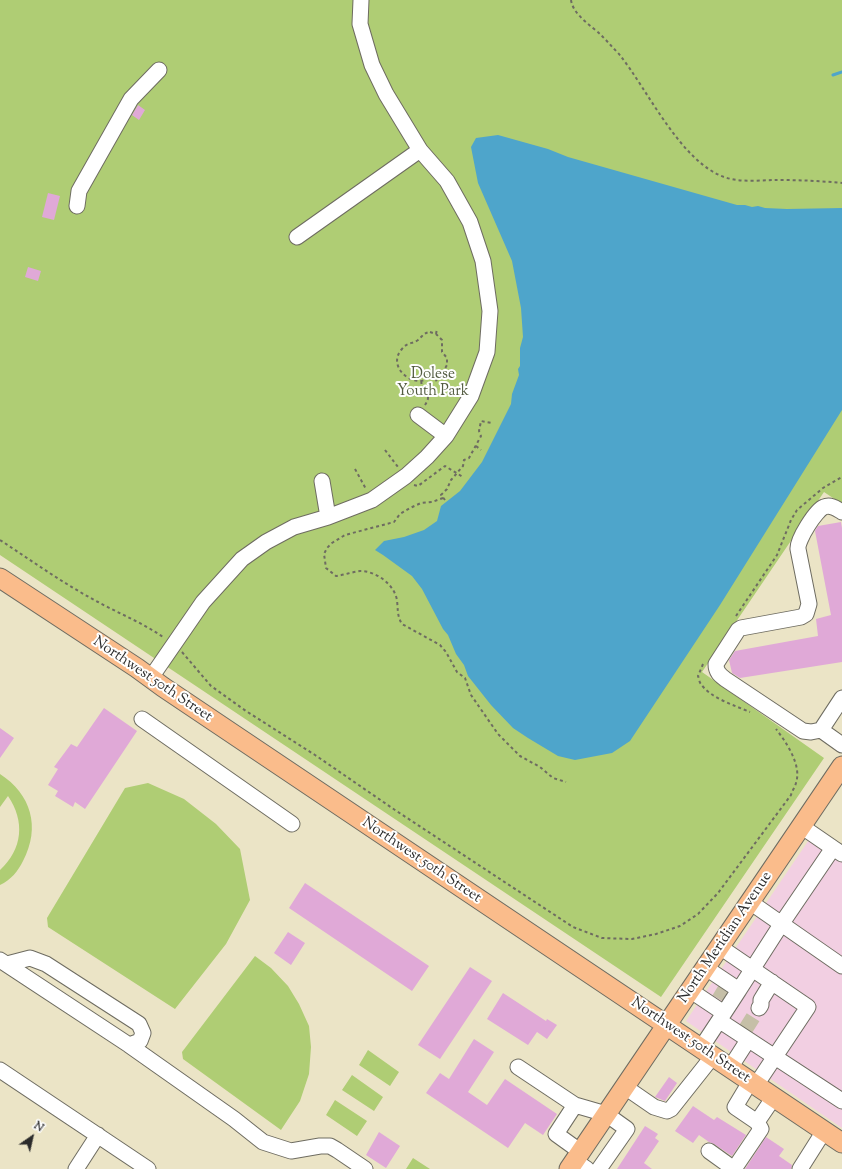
<!DOCTYPE html>
<style>
body{margin:0}
#map{position:relative;width:842px;height:1169px;overflow:hidden;background:#ebe4c6;font-family:"Sorts Mill Goudy",serif}
canvas{display:block}
.north{position:absolute;left:12px;top:1117px;width:40px;height:40px;-webkit-text-stroke:3px #fff;paint-order:stroke;rotate:34deg;font-size:11px;font-weight:700;line-height:16px;text-align:center;color:#2b2b2b}
.north::after{content:'';display:block;margin:auto;width:14px;height:18px;background:#2b2b2b;clip-path:polygon(50% 0,100% 100%,50% 72%,0 100%)}
</style>
<div id="map">
<canvas width="842" height="1169"></canvas>
<div class="north">N</div>
</div>
<script>
const ctx = document.querySelector('canvas').getContext('2d');
ctx.lineJoin = 'round';
function fill(path, color) { ctx.fillStyle = color; ctx.fill(path, 'evenodd'); }
function strokePath(path, color, width, dash) { ctx.strokeStyle = color; ctx.lineWidth = width; ctx.lineCap = dash ? 'butt' : 'round'; ctx.setLineDash(dash || []); ctx.stroke(path); }
function label(font, color, halo, rows, align = 'center') {
  ctx.font = font + ' "Sorts Mill Goudy",serif'; ctx.lineWidth = 4; ctx.setLineDash([]); ctx.textBaseline = 'middle'; ctx.strokeStyle = halo; ctx.fillStyle = color; for (const [text, x, y, turn = 0] of rows) {
    ctx.save(); ctx.translate(x, y); ctx.rotate((+turn || 0) * Math.PI / 180); ctx.textAlign = isNaN(turn) ? turn : align; if (halo) ctx.strokeText(text, 0, 0); ctx.fillText(text, 0, 0); ctx.restore();
  }
}
fill(new Path2D(`
 M817,828L842,845V1128L686,1021Z`), '#f2cfe2');
fill(new Path2D(`
 M0,0H842V504L824,492L702,672L824,758L661,997L0,555Z
 M0,774C31,794 41,827 23,861C18,871 11,880 0,885V870C23,849 25,821 8,796L0,807Z
 M148,783L184,799L216,824L240,849L250,900L226,944L175,1009L48,927L47,918L125,788Z
 M255,956L271,968L288,986L299,1004L309,1026L311,1047L309,1074L300,1101L281,1130L183,1059L182,1052Z
 M368,1050L399,1072L390,1086L359,1065Z
 M352,1075L383,1097L374,1111L342,1090Z
 M335,1100L367,1121L357,1136L326,1115Z
 M413,1158L430,1169H406Z`), '#afcd74');
fill(new Path2D(`
 M498,135L548,149L568,157L737,205H745L752,207L758,206L765,208L787,209L842,208V410L720,605L630,741L612,753L575,760L558,756L528,738L513,728L491,705L468,676L464,665L456,654L448,635L443,629L422,589L412,576L383,555L375,550L384,541L404,537L424,530L437,521L441,506L460,491L482,462L511,404L512,394L519,375L518,369L520,366V348L523,337L521,308L512,261L478,183L471,147L476,138Z`), '#4ea5cb');
strokePath(new Path2D(`
 M833,75L842,72`), '#4ea5cb', 3);
fill(new Path2D(`
 M138,105L145,110L139,120L132,115Z
 M48,193L60,196L54,220L42,217Z
 M28,267L41,271L38,281L25,277Z
 M841,522L842,528V662L740,678L732,673L729,660L735,651L818,636L816,619L831,615L815,531L818,526Z
 M104,708L137,731L85,809L75,802L73,807L55,796L58,791L48,785L58,769L54,767L71,744L77,747Z
 M0,728L14,738L0,758Z
 M305,883L429,966L412,991L289,908Z
 M288,932L305,943L291,965L274,953Z
 M470,967L492,981L440,1059L418,1045Z
 M503,993L546,1021L547,1019L557,1025L547,1039L537,1032L528,1045L487,1019Z
 M474,1039L494,1052L468,1092L487,1105L505,1079L557,1114L543,1135L525,1123L508,1148L426,1093L440,1073L449,1079Z
 M669,1077L677,1083L665,1101L655,1097Z
 M693,1106L714,1120L717,1117L746,1135L732,1156L714,1144L709,1142L699,1135L693,1143L675,1131Z
 M645,1126L658,1134L655,1138L659,1141L644,1163L652,1169H617Z
 M379,1132L400,1146L386,1168L366,1155Z
 M766,1137L784,1149L779,1156L792,1165L791,1169H745Z`), '#e0a9d7');
strokePath(new Path2D(`
 M719,999L725,989
 M745,1030L759,1008`), '#c5bfa7', 15, [15, 8]);
const minor = new Path2D(`
 M77,206L79,191L131,99L159,70
 M297,237L420,150
 M418,415L446,436
 M322,481L328,517
 M842,512C837,509 831,504 824,507C816,510 797,540 798,549L809,604L806,614L801,617L741,628L738,630L716,664C716,672 720,675 725,679L803,731L811,732L821,730L842,698
 M150,679L203,602L242,559L266,542L294,527L328,517L372,500L406,476L427,457L446,436L471,396L487,352L490,311L483,261L470,222L447,181L420,150L386,94L372,65L360,24L361,0
 M142,719L292,824
 M821,730L842,745
 M801,826L833,848
 M750,902L842,966
 M720,947L808,1007L756,1085
 M0,960L129,1045L140,1041L143,1033L139,1024L46,964L30,958L7,964
 M706,968L739,990L782,923L833,848L842,854
 M691,991L724,1013L701,1048
 M759,1008L761,1005V1000L772,982
 M724,1013L739,990
 M720,1021L842,1101
 M129,1045L234,1119L263,1142L291,1151L320,1146H330L337,1150L365,1169
 M518,1067L575,1105L606,1114L627,1129L599,1169
 M730,1068L748,1040
 M0,1070L148,1169
 M750,1082L735,1107L757,1122L774,1097
 M625,1087L654,1107L667,1111L671,1109L713,1056
 M575,1105L556,1134L581,1152
 M709,1151L734,1169L759,1132L761,1129L757,1122
 M575,1161L587,1169
 M76,1169L98,1135
 M800,1169L824,1131`);
const major = new Path2D(`
 M0,578L137,668L163,687L842,1143
 M569,1169L842,766`);
strokePath(minor, '#6e6c61', 17);
strokePath(major, '#6e6c61', 21);
strokePath(new Path2D(`
 M571,0C573,15 592,26 602,36C608,42 613,48 619,54C648,90 680,161 724,177C741,183 761,180 778,180C800,180 821,181 842,183
 M430,332L436,334L442,340V352L447,358V365L443,372C440,373 435,373 433,373C429,375 426,381 420,381C404,381 389,363 402,349C407,342 413,344 418,340C423,336 423,333 430,332Z
 M436,334L437,329
 M433,373L437,382
 M421,381C422,383 421,386 422,389C425,396 432,394 425,405
 M476,446L481,450
 M385,450L398,467
 M355,469L366,489
 M414,485L418,486L445,466L463,477
 M443,498L432,502L421,503L410,508L400,514L394,522L345,535L332,543L327,548L324,554L326,568L336,576C344,575 352,572 360,571C376,571 394,584 397,600C398,609 397,616 402,624L440,645L446,652L457,672L465,678L471,695L498,734L520,756L540,767L553,778L566,782
 M445,500L441,495L447,489L451,480L463,466L464,460L469,458L481,436L479,431L481,421L492,423
 M0,540C32,561 64,584 98,602C120,614 143,623 163,637
 M736,616L777,555L791,520L797,510L823,488L842,477
 M182,652L211,686L246,711L315,755L395,810L573,927L602,938L632,939L656,934L680,926L698,914L718,893L791,795C792,791 795,787 796,783C802,765 786,742 776,729
 M703,664L698,676C699,678 699,682 701,684C710,698 736,706 750,712`), '#6e6c61', 2, [3, 3]);
strokePath(minor, '#fff', 15);
strokePath(major, '#fabc8b', 19);
label('15px', '#535c41', '#fff', [
 ["Dolese",433,375],
 ["Youth Park",433,392]
]);
label('15px', '#2b2b2b', '#fff', [
 ["Northwest 50th Street",152,680,34],
 ["Northwest 50th Street",421,861,34],
 ["North Meridian Avenue",726,938,-56],
 ["Northwest 50th Street",690,1041,34]
]);
</script>
